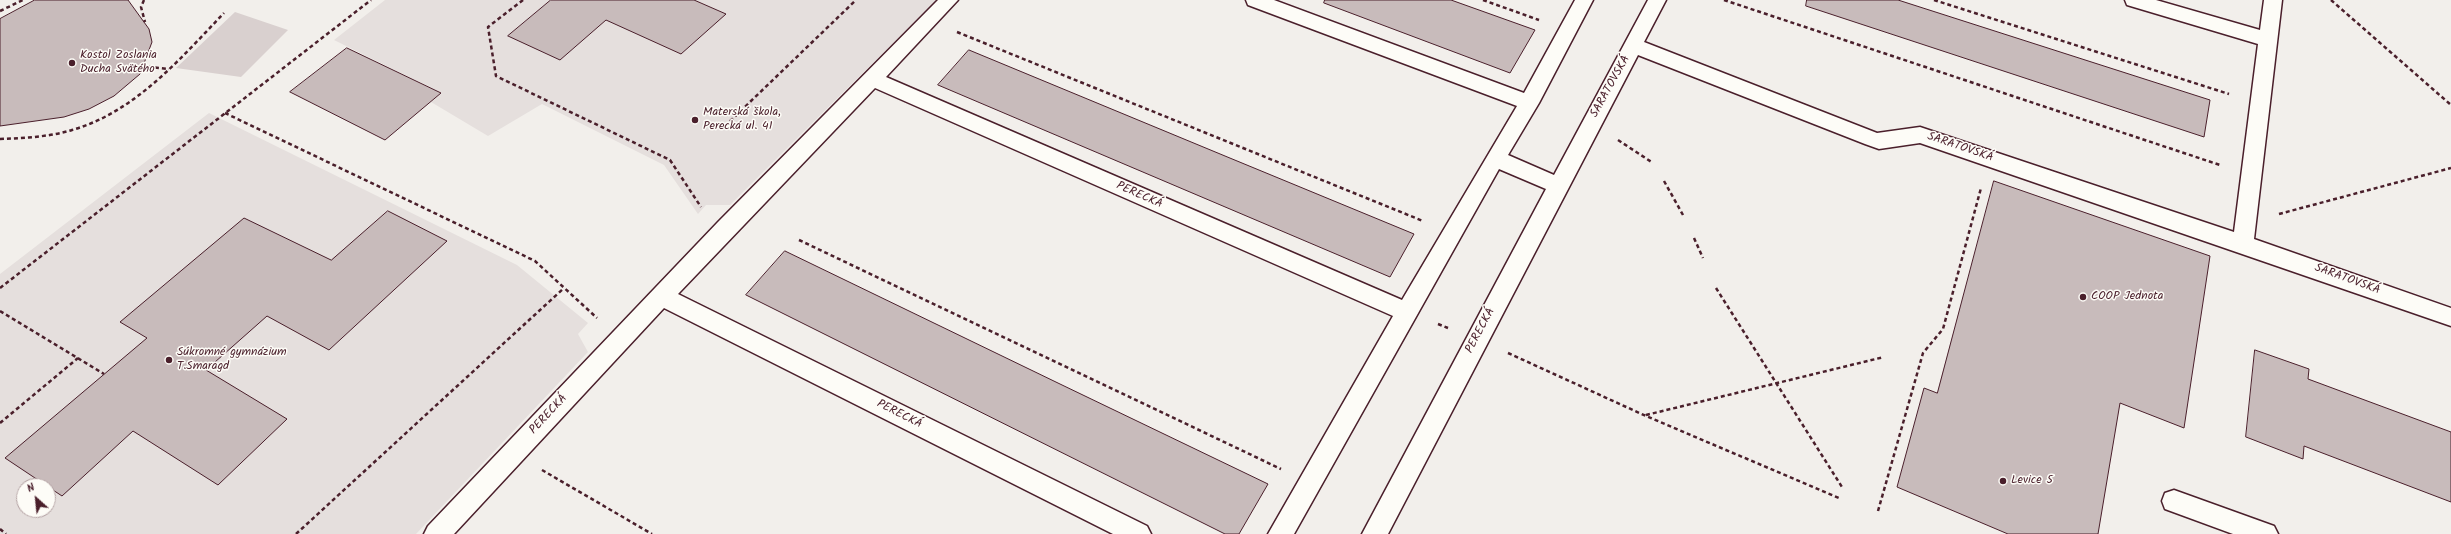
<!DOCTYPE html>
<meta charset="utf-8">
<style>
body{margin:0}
#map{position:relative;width:2451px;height:534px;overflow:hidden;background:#f2efeb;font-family:Kalam,sans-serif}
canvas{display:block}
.north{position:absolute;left:16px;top:478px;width:40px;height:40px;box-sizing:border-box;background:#fdfcf7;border:1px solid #b5a4a5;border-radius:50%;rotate:333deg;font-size:11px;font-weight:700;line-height:16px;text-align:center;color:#4a1f2b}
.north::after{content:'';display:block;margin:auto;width:14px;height:18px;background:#4a1f2b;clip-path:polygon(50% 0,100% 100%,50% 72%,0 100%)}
</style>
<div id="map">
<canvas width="2451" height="534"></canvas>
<div class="north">N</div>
</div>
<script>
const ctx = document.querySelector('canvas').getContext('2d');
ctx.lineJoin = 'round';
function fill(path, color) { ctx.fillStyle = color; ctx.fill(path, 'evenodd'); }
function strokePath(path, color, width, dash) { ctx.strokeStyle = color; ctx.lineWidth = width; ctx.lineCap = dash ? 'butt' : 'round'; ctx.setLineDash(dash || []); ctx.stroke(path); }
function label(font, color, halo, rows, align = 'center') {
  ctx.font = font + ' Kalam,sans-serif'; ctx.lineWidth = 3; ctx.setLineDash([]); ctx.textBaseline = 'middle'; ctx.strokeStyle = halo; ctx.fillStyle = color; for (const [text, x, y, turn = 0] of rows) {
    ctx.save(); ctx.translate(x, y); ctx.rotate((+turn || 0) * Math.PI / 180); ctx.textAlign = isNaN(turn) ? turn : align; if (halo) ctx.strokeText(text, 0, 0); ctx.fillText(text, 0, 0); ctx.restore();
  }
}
fill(new Path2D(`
 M385,0H936L730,205H706L698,214L664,165L542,104L488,136L431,102L441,93L334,40Z
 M209,113L517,265L588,323L578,334L588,352L416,534H0V274ZM24,486H48V510H24Z`), '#e5dfdd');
fill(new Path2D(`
 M235,12L288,30L241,77L176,68Z`), '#d9d0cf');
const building = new Path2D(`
 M35,0H128L149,29L152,42L140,74L114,96L89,109L64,117L0,126V19Z
 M551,0H694L726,14L681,54L606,20L560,60L508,36Z
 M1325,0H1451L1535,30L1510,73L1324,3Z
 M1807,0H1898L2210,100L2204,137L1806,6Z
 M347,48L441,93L385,140L290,92Z
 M969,50L1225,156L1414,234L1390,277L938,85Z
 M1994,181L2210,256L2184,428L2120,403L2098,534H2008L1897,487L1924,388L1937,393Z
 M388,211L447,241L329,350L267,316L206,370L287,419L218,485L133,431L62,496L5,458L147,338L120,322L244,218L331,260Z
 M785,251L1060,384L1268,484L1239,534H1225L746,295Z
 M2255,350L2309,369L2308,379L2451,432V502L2304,446L2303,459L2246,437Z`);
fill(building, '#c8bbbb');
strokePath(building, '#4a1f2b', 1);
const service = new Path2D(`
 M2174,490L2274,526L2278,534H2233L2165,509L2162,501L2165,493Z`);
const minor = new Path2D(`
 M938,0H958L886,77L1402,300L1517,106L1248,5L1246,0H1274L1524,93L1575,0H1593L1539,103L1508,155L1554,175L1648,0H1666L1644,42L1877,133L1920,127L2234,232L2258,44L2127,5L2125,0H2156L2260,30L2264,0H2282L2254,239L2451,308V326L1920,143L1879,149L1865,144L1638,55L1388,534H1362L1546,189L1499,169L1294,534H1268L1393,316L875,88L678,294L1147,526L1151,534H1113L664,308L454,534H424L428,526L718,222Z`);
strokePath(service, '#4a1f2b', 3);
strokePath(minor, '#4a1f2b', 3);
strokePath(new Path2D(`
 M144,0L141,7L145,22
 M523,0L488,27L496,76L670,160L701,207
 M1483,0L1539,20
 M1724,0L2220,165
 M1934,0L2229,94
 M2331,0L2451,105
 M0,11L23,0
 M957,32L1423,221
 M141,66L169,69
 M225,113L535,261L597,318
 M725,126L856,0
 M0,139C24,138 49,137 72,130C135,112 180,59 224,13
 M1618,140L1653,163
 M1664,181L1683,215
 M2279,214L2451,168
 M1694,238L1703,258
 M799,240L1281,469
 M0,288L371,0
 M1716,288L1842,487
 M0,311L104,374
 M1438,324L1448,328
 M1508,353L1646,416L1839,498
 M1646,415L1884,357
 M0,423L78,358
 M542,470L652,534
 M1878,511L1923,353L1943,329L1981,188
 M0,529L6,534
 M296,534L564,288`), '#4a1f2b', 2.5, [4, 3]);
fill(service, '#fdfcf7');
fill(minor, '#fdfcf7');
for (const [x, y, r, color] of [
 [72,63,4,"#4a1f2b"],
 [695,120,4,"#4a1f2b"],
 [2083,297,4,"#4a1f2b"],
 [169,360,4,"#4a1f2b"],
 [2003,481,4,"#4a1f2b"]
]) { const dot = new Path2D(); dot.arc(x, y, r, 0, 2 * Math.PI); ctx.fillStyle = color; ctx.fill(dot); strokePath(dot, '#fdfcf7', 1.5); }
label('12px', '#4a1f2b', '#fdfcf7', [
 ["Kostol Zoslania",80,56],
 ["Ducha Svätého",80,70],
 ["Materská škola,",703,113],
 ["Perecká ul. 41",703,127],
 ["COOP Jednota",2091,297],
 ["Súkromné gymnázium",177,353],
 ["T.Smaragd",177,367],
 ["Levice 5",2011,481]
], 'left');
label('12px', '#4a1f2b', '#fdfcf7', [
 ["SARATOVSKÁ",1611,87,-61],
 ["SARATOVSKÁ",1960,148,19],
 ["PERECKÁ",1139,196,24],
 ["SARATOVSKÁ",2347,280,20],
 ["PERECKÁ",1481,331,-62],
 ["PERECKÁ",549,415,-47],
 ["PERECKÁ",899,415,27]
]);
</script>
